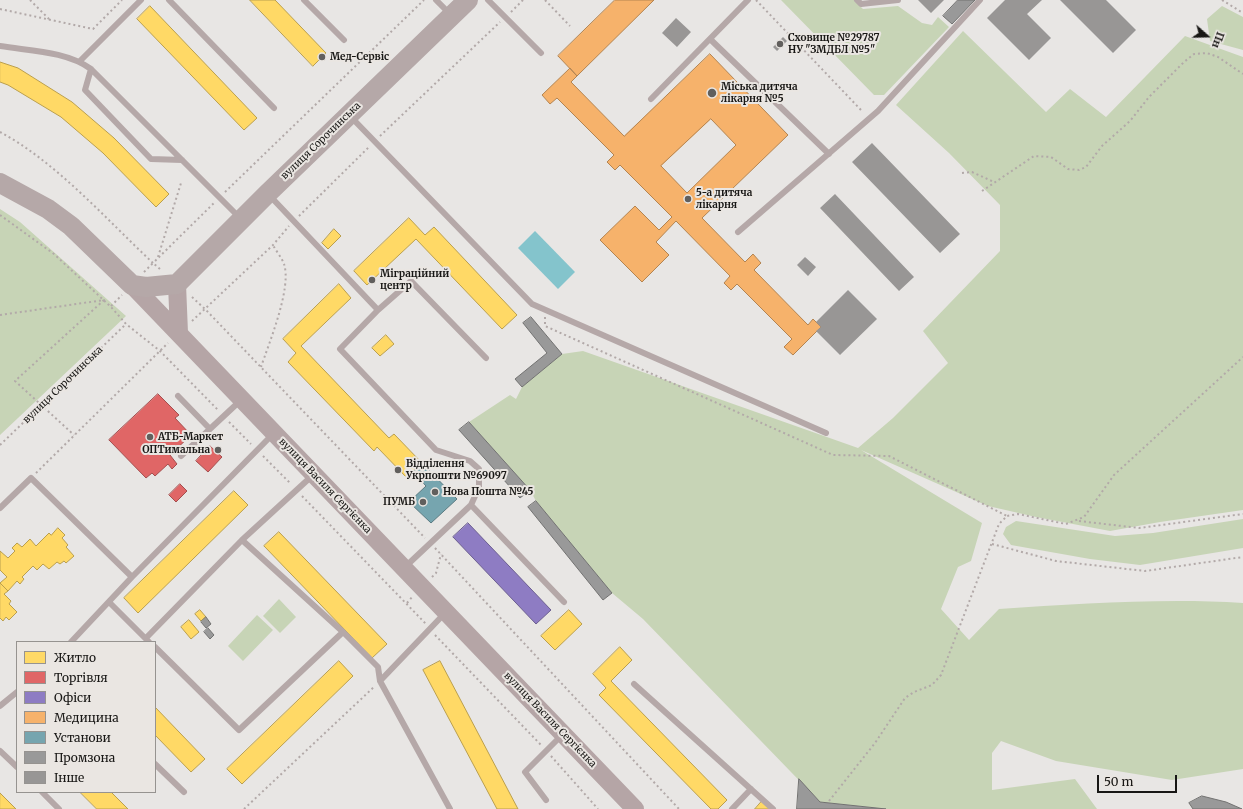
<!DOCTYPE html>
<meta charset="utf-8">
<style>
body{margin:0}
#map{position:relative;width:1243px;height:809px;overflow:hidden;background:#e8e6e4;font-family:Merriweather,serif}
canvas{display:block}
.legend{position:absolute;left:16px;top:641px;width:140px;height:152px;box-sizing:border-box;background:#eae6e2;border:1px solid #969390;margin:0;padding:5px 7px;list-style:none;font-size:12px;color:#181715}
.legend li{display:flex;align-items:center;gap:8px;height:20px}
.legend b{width:20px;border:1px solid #969390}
.north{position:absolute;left:1187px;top:16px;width:40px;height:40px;-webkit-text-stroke:3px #eae6e2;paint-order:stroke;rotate:110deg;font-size:11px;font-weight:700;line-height:16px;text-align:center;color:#181715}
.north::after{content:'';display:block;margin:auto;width:14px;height:18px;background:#181715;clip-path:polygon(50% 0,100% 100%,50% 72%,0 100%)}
.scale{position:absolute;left:1097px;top:775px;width:80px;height:18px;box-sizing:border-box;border:2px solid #181715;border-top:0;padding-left:5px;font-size:12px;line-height:14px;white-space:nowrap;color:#181715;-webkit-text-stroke:3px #eae6e2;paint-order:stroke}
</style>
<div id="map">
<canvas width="1243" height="809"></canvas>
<ul class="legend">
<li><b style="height:11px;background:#ffd966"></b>Житло</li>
<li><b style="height:11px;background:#e06666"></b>Торгівля</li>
<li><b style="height:11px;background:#8e7cc3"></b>Офіси</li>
<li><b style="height:11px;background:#f6b26b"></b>Медицина</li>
<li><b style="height:11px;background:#76a5af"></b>Установи</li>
<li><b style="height:11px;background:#999"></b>Промзона</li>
<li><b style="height:11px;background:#989695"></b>Інше</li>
</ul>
<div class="north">Пн</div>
<div class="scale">50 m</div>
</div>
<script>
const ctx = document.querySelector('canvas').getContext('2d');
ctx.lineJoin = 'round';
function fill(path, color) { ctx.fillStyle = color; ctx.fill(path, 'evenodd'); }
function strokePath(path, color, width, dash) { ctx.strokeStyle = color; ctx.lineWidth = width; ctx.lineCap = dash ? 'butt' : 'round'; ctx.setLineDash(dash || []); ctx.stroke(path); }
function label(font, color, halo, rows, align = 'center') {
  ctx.font = font + ' Merriweather,serif'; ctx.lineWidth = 4; ctx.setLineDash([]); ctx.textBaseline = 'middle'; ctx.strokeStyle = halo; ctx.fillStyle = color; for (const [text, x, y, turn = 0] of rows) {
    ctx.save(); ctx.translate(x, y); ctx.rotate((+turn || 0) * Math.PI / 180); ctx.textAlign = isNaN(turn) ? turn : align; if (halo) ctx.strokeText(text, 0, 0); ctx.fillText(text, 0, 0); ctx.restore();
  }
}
fill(new Path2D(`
 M781,0H854L863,9L898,6L922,23L932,25L938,17L949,27L884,95H874Z
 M1222,6L1243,17V50L1210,41L1207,19Z
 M963,31L1046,112L1070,89L1106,117L1185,36L1243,57V510L1160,522L1110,531L1036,517L988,506L861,450L982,523L971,561L958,567L941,609L969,640L999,609C1080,604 1161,598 1243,603V769L1172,780L1056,761L1001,741L992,753V790L1075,779L1097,809H886L820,802L643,619L612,593L536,501L530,490L469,422L510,395L516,399L522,387L562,354L583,351L858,448L893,418L948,363L923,331L1000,251V205L949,153L896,105Z
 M0,209L20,222L126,316L0,435Z
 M1243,519V548L1140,565L1090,559L1011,545L1003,534L1006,527L1016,521L1115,536L1153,533Z
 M279,599L296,617L280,633L263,616Z
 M257,615L273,630L243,661L228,646Z`), '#c7d4b6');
fill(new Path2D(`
 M535,231L575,272L558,289L518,248Z`), '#84c4cc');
const homes = new Path2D(`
 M250,0H275L326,53L313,66Z
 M150,6L257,118L244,130L137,19Z
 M0,62L18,68L72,102L114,138L169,194L156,207L103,153L61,117L8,85L0,82Z
 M409,218L425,235L434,227L517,315L502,329L416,239L367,285L354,271Z
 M334,229L341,236L328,249L322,243Z
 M339,284L351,298L301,346L389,438L394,434L422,463L407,478L377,447L374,451L288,362L296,353L283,339Z
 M386,335L394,344L380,356L372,348Z
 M234,491L248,505L138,613L124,598Z
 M58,528L65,535L62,538L68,545L66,547L74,556L66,563L64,561L60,564L57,562L49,569L43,564L37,570L33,566L22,577L24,579L20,584L17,581L8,591L0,583L7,577L0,570V551L8,558L15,551L12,548L17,543L22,547L30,539L36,546L49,533L51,535Z
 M279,532L387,644L372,658L264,546Z
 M0,583L8,591L4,594L11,601L9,604L17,612L9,620L6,617L3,621L0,618Z
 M200,610L206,617L201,621L195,614Z
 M569,610L582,624L555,650L541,636Z
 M189,620L199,632L191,639L181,627Z
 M620,647L632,660L611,681L727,800L718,809H711L599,695L606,688L593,674Z
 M339,661L353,676L242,784L227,769Z
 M440,661L518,809H497L423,670Z
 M155,707L205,759L191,772L155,735Z
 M80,792H111L128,809H97Z
 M0,793L16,809H0Z
 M763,800L772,809H755Z`);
fill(homes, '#ffd966');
strokePath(homes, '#ba9f4e', 1);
const shops = new Path2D(`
 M158,394L179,415L175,418L191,435L170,455L177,464L172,469L168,464L155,476L152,473L146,478L109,440Z
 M210,446L222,457L208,472L196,461Z
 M180,484L187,491L176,502L169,495Z`);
fill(shops, '#e06666');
strokePath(shops, '#a44e4e', 1);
const offices = new Path2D(`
 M468,523L551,610L536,624L453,537Z`);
fill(offices, '#8e7cc3');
strokePath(offices, '#6b5e8f', 1);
const health = new Path2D(`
 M615,0H654L577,76L558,56Z
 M710,54L788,135L702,218L745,262L753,254L761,263L754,270L808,325L813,319L821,327L793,355L784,347L792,339L737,284L731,290L724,283L730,276L676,221L656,242L669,255L642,282L600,240L635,206L659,230L672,217L620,165L615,170L607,162L614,155L557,98L550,104L542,95L570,68L577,76L571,82L624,136ZM711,119L736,145L687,193L661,166Z`);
fill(health, '#f6b26b');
strokePath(health, '#b38451', 1);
const public = new Path2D(`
 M422,463L457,499L431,523L409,502L426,486L413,472Z`);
fill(public, '#76a5af');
strokePath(public, '#5a7a81', 1);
const industry = new Path2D(`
 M958,0H975L952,24L943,16Z
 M531,317L562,354L522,387L515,379L547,353L523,323Z
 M469,422L530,490L520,498L459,430Z
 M536,501L612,593L603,600L528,507Z
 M206,617L211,624L206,628L201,622Z
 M208,628L214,635L210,639L204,632Z
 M799,779L820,802L886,809H797Z
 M1202,796L1226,802L1242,809H1193L1189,803Z`);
fill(industry, '#999');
strokePath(industry, '#727271', 1);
fill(new Path2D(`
 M918,0H944L931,13Z
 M1005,0H1042L1027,14L1051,38L1029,60L987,18Z
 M1060,0H1106L1136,30L1113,53Z
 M676,18L691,32L677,47L662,33Z
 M783,37L787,41L777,51L773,47Z
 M872,143L960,234L940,253L852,162Z
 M835,194L914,277L899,291L820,208Z
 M805,257L816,267L808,276L797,265Z
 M848,290L877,319L840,355L816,331L821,327L816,322Z`), '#989695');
strokePath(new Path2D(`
 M30,0L49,19
 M545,0L570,26
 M756,0L861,110
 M1222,0L1243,13
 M0,9L93,29L122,0
 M511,12L523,0
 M0,132C55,161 107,220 153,263L215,202
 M380,136L500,22
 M962,173L972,172L994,182
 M982,191L1034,156L1051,157L1068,169L1079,170L1086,167L1102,146L1130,121L1149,97L1184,62L1194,54L1207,53L1218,57L1243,74
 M225,192L424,0
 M0,215L54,254L111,307L126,324L160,351L218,410
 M299,216L370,146
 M158,257L181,183
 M144,272L153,263L161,270
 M192,297L206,310L425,538
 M111,306L122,295
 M0,315L104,300L15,381L74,435
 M545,317V326L833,455L889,456L1007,516
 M192,321L273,245L289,226
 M261,367C269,343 292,288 284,264C282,258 276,251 273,245
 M229,422L251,444
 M0,445L126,324
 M263,456L291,484
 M36,473L168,343
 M302,496L426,624
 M1079,521L1139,528L1243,514
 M992,544L1056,561L1145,571L1243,557
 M435,548L679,809
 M432,577L436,573L441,554
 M407,603L413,596
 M435,635L541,745
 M551,756L598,809
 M829,801L875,743L905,698L914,692L932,685L941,675L999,524L1007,516L1018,514L1066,524L1084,517L1114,475L1243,357
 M244,809L375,686`), '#b2a9a8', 2, [2, 3]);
strokePath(new Path2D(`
 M169,0L274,108
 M304,0L344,40
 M436,0L450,14
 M488,0L541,53
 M857,0L861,4L898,0
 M710,39L829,154
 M0,46C30,51 66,51 91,69L239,217
 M80,61L141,0
 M91,69L85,90L151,159L182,160
 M651,99L748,0
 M351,117L532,304L826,433
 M270,196L378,310L340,349L436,450L470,461L479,469V487L471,505
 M738,232L878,111L980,0
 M378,310L411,281L486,358
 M178,396L210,429
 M181,456L241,400
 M0,508L31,478L132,577
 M242,540L313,475
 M405,567L471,505L564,602
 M109,602L149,642
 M445,613L380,681L450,809
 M343,632L378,667L380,681
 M146,638L242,540L343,632L239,730L155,647
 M71,642L132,577L273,434
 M634,684L773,809
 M0,706L17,692
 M0,751L17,767
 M155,764L184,792
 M42,792L59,809
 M546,800L525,772L562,735
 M732,809L751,789`), '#b5a8a8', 6);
strokePath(new Path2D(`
 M177,284L179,333
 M132,285L635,809`), '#b5a5a6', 18);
strokePath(new Path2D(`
 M0,183L48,209L71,226L132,285L146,287L177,284L267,194L468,0`), '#b5a8a8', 20);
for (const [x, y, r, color] of [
 [780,44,4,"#615f5d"],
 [322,57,4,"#615f5d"],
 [712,93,5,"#615f5d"],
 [688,199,4,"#615f5d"],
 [372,280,4,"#615f5d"],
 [150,437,4,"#615f5d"],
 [218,450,4,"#615f5d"],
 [398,470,4,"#615f5d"],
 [435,492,4,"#615f5d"],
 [423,502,4,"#615f5d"]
]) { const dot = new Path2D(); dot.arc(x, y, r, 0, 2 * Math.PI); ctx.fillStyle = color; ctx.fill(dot); strokePath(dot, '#eae6e2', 1.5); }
label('bold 10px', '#181715', '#eae6e2', [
 ["Сховище №29787",788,38],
 ["НУ \"ЗМДБЛ №5\"",788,50],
 ["Мед-Сервіс",330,57],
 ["Міська дитяча",721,87],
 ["лікарня №5",721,99],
 ["5-а дитяча",696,193],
 ["лікарня",696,205],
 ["Міграційний",380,274],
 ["центр",380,286],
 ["АТБ-Маркет",158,437],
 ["ОПТимальна",210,450,"right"],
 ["Відділення",406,464],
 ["Укрпошти №69097",406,476],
 ["Нова Пошта №45",443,492],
 ["ПУМБ",415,502,"right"]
], 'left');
label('10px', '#181715', '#eae6e2', [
 ["вулиця Сорочинська",321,141,-44],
 ["вулиця Сорочинська",63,385,-44],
 ["вулиця Василя Сергієнка",325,486,46],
 ["вулиця Василя Сергієнка",550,720,46]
]);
</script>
